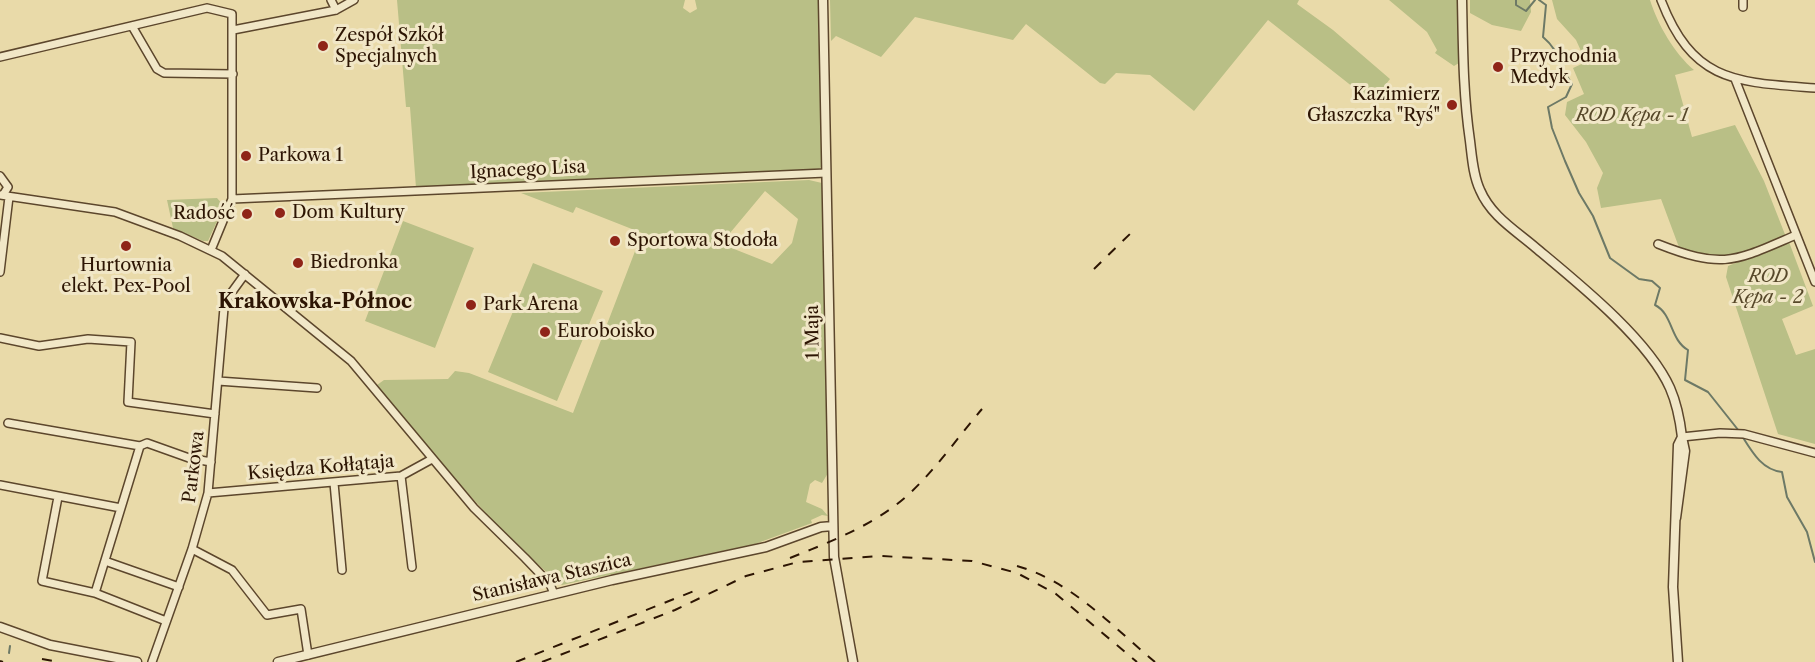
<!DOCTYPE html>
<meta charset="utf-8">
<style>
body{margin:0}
canvas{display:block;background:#e9daa9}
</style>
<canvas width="1815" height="662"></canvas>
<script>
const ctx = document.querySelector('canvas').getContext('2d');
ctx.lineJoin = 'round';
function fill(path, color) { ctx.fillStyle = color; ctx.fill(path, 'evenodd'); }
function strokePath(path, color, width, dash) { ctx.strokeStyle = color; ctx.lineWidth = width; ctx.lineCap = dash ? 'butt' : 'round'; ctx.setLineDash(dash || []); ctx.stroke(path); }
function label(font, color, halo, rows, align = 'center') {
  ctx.font = font + ' "Libre Caslon Text",serif'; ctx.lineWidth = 6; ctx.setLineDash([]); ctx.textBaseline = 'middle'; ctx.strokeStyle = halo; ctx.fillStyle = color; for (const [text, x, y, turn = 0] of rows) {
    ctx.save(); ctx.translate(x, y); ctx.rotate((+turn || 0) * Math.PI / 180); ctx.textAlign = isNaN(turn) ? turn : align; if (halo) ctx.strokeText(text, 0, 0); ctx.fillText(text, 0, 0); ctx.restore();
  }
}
fill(new Path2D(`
 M397,0H685L683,8L690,13L697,9L695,0H818L822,166L817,171L416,188L410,107H406Z
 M830,0H1299L1297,4L1333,30L1390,79L1372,102L1268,20L1194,111L1150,75L1116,73L1105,84L1100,83L1026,24L1013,40L915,17L881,57L836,36L831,41Z
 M1389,0H1458L1459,63L1454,66L1435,53L1437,50L1427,32Z
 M1470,0H1530L1531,12L1521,31L1492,25L1470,13Z
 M1552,0H1650C1658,25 1674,53 1694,70L1675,75L1692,137L1735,125L1764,181L1786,237L1729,259L1680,250L1661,199L1601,208L1597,188L1603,173L1586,142L1565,115L1567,102L1584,94L1573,68L1586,62L1576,40L1557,19Z
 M809,180L822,183L828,473L822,483L815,480L810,484L806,502L822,509L828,516L822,515L811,520L812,523L755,544L562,585C491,527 435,455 377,385L384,380L448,379L455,371L469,373L573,413L642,233L576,207L573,213L521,193ZM765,191L798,219L792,243L772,264L724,245L725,239Z
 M217,198L224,206L208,241H203L173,228L167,200Z
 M403,221L474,248L435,348L365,321Z
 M1789,242L1813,306L1782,319L1796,355L1815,349V444L1778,434L1726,277L1728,266Z
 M533,263L603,291L557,401L488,372Z`), '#b9bf86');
strokePath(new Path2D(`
 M1516,0V5L1526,11L1535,0
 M1539,0L1546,5L1543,37C1561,52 1558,65 1572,84L1566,97L1548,107L1552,128L1565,161L1579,193L1593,216L1610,258L1639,279L1652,281L1660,288L1655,305C1673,314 1670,340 1688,350L1685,380L1708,392L1739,431
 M1742,436C1752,452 1762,470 1782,472L1787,497L1807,532L1815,562
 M9,653L10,646`), '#6d7966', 2);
const minor = new Path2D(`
 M331,0L336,10
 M1661,0C1693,83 1736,82 1815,88
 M1743,0V7
 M132,26L157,69L164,73L233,74
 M233,30L336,10L354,0
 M0,57L207,8L232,14V199L211,250
 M1735,79L1815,282
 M0,176L8,187L3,195
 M0,195L115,212L180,236L222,256L351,361L474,508L525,558L550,584L554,594
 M232,199L826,173
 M1658,244C1724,270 1735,261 1796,235
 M0,272L9,197
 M0,338L39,346L88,339L131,342L128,402L215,414
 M218,381L317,388
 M8,423L140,446L147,443L189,458L211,462
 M1682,437L1720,433L1744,434L1815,453
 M401,476L412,567
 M334,483L342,570
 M0,485L121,508L140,446
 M208,493L401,476L432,459
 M58,497L42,581L95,593L166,621
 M192,549L232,570L267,615L301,609L308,655
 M105,561L179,587
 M95,593L121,508
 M152,662L192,549L208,493L224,308L229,296L245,274`);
const tertiary = new Path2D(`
 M823,0L834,557L853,662
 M1462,0C1463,48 1463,93 1470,141C1472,157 1473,175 1480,190C1491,216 1515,230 1536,248C1578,283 1648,339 1670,388C1677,404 1680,420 1682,437
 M1676,518L1685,451L1682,437L1678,445L1673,587L1678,662
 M0,627L50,645L137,662
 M278,662L612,580L766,547L821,527L833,526`);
strokePath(minor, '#5c462c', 10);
strokePath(tertiary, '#5c462c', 11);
strokePath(minor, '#f1e7c7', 7);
strokePath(tertiary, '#f1e7c7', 8);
strokePath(new Path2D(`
 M1094,269L1133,231
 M790,558C832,541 875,525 909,494C936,469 958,437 982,409
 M1017,566C1071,581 1113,627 1155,662
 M42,659L59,662
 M0,661L3,662
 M516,662L694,591
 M542,662L675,610L746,576L798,562L881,556L972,561L1017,573L1056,594L1137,662`), '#2d1503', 2, [10, 10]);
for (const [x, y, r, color] of [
 [323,46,6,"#8f2418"],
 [1498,67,6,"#8f2418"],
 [1452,105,6,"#8f2418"],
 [246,156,6,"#8f2418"],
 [280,213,6,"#8f2418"],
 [247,214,6,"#8f2418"],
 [615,241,6,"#8f2418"],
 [126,246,6,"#8f2418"],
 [298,263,6,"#8f2418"],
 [471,305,6,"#8f2418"],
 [545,332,6,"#8f2418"]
]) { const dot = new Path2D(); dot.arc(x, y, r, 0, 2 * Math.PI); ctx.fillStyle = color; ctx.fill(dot); strokePath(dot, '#f1e7c7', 2); }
label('18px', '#2d1503', '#f1e7c7', [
 ["Zespół Szkół",335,36],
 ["Specjalnych",335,57],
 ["Przychodnia",1510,57],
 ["Medyk",1510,78],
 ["Kazimierz",1440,95,"right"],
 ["Głaszczka \"Ryś\"",1440,116,"right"],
 ["Parkowa 1",258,156],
 ["Dom Kultury",292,213],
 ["Radość",235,214,"right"],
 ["Sportowa Stodoła",627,241],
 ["Biedronka",310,263],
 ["Hurtownia",126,266,"center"],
 ["elekt. Pex-Pool",126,287,"center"],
 ["Park Arena",483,305],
 ["Euroboisko",557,332]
], 'left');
label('italic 18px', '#57482a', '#f1e7c7', [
 ["ROD Kępa - 1",1632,116],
 ["ROD",1768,277],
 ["Kępa - 2",1768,298]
]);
label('18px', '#2d1503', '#f1e7c7', [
 ["Ignacego Lisa",528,170,-3],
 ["1 Maja",813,332,-91],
 ["Parkowa",194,467,-83],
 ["Księdza Kołłątaja",321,468,-5],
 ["Stanisława Staszica",552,578,-13]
]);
label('bold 20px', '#2d1503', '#f1e7c7', [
 ["Krakowska-Północ",315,302]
]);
</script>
